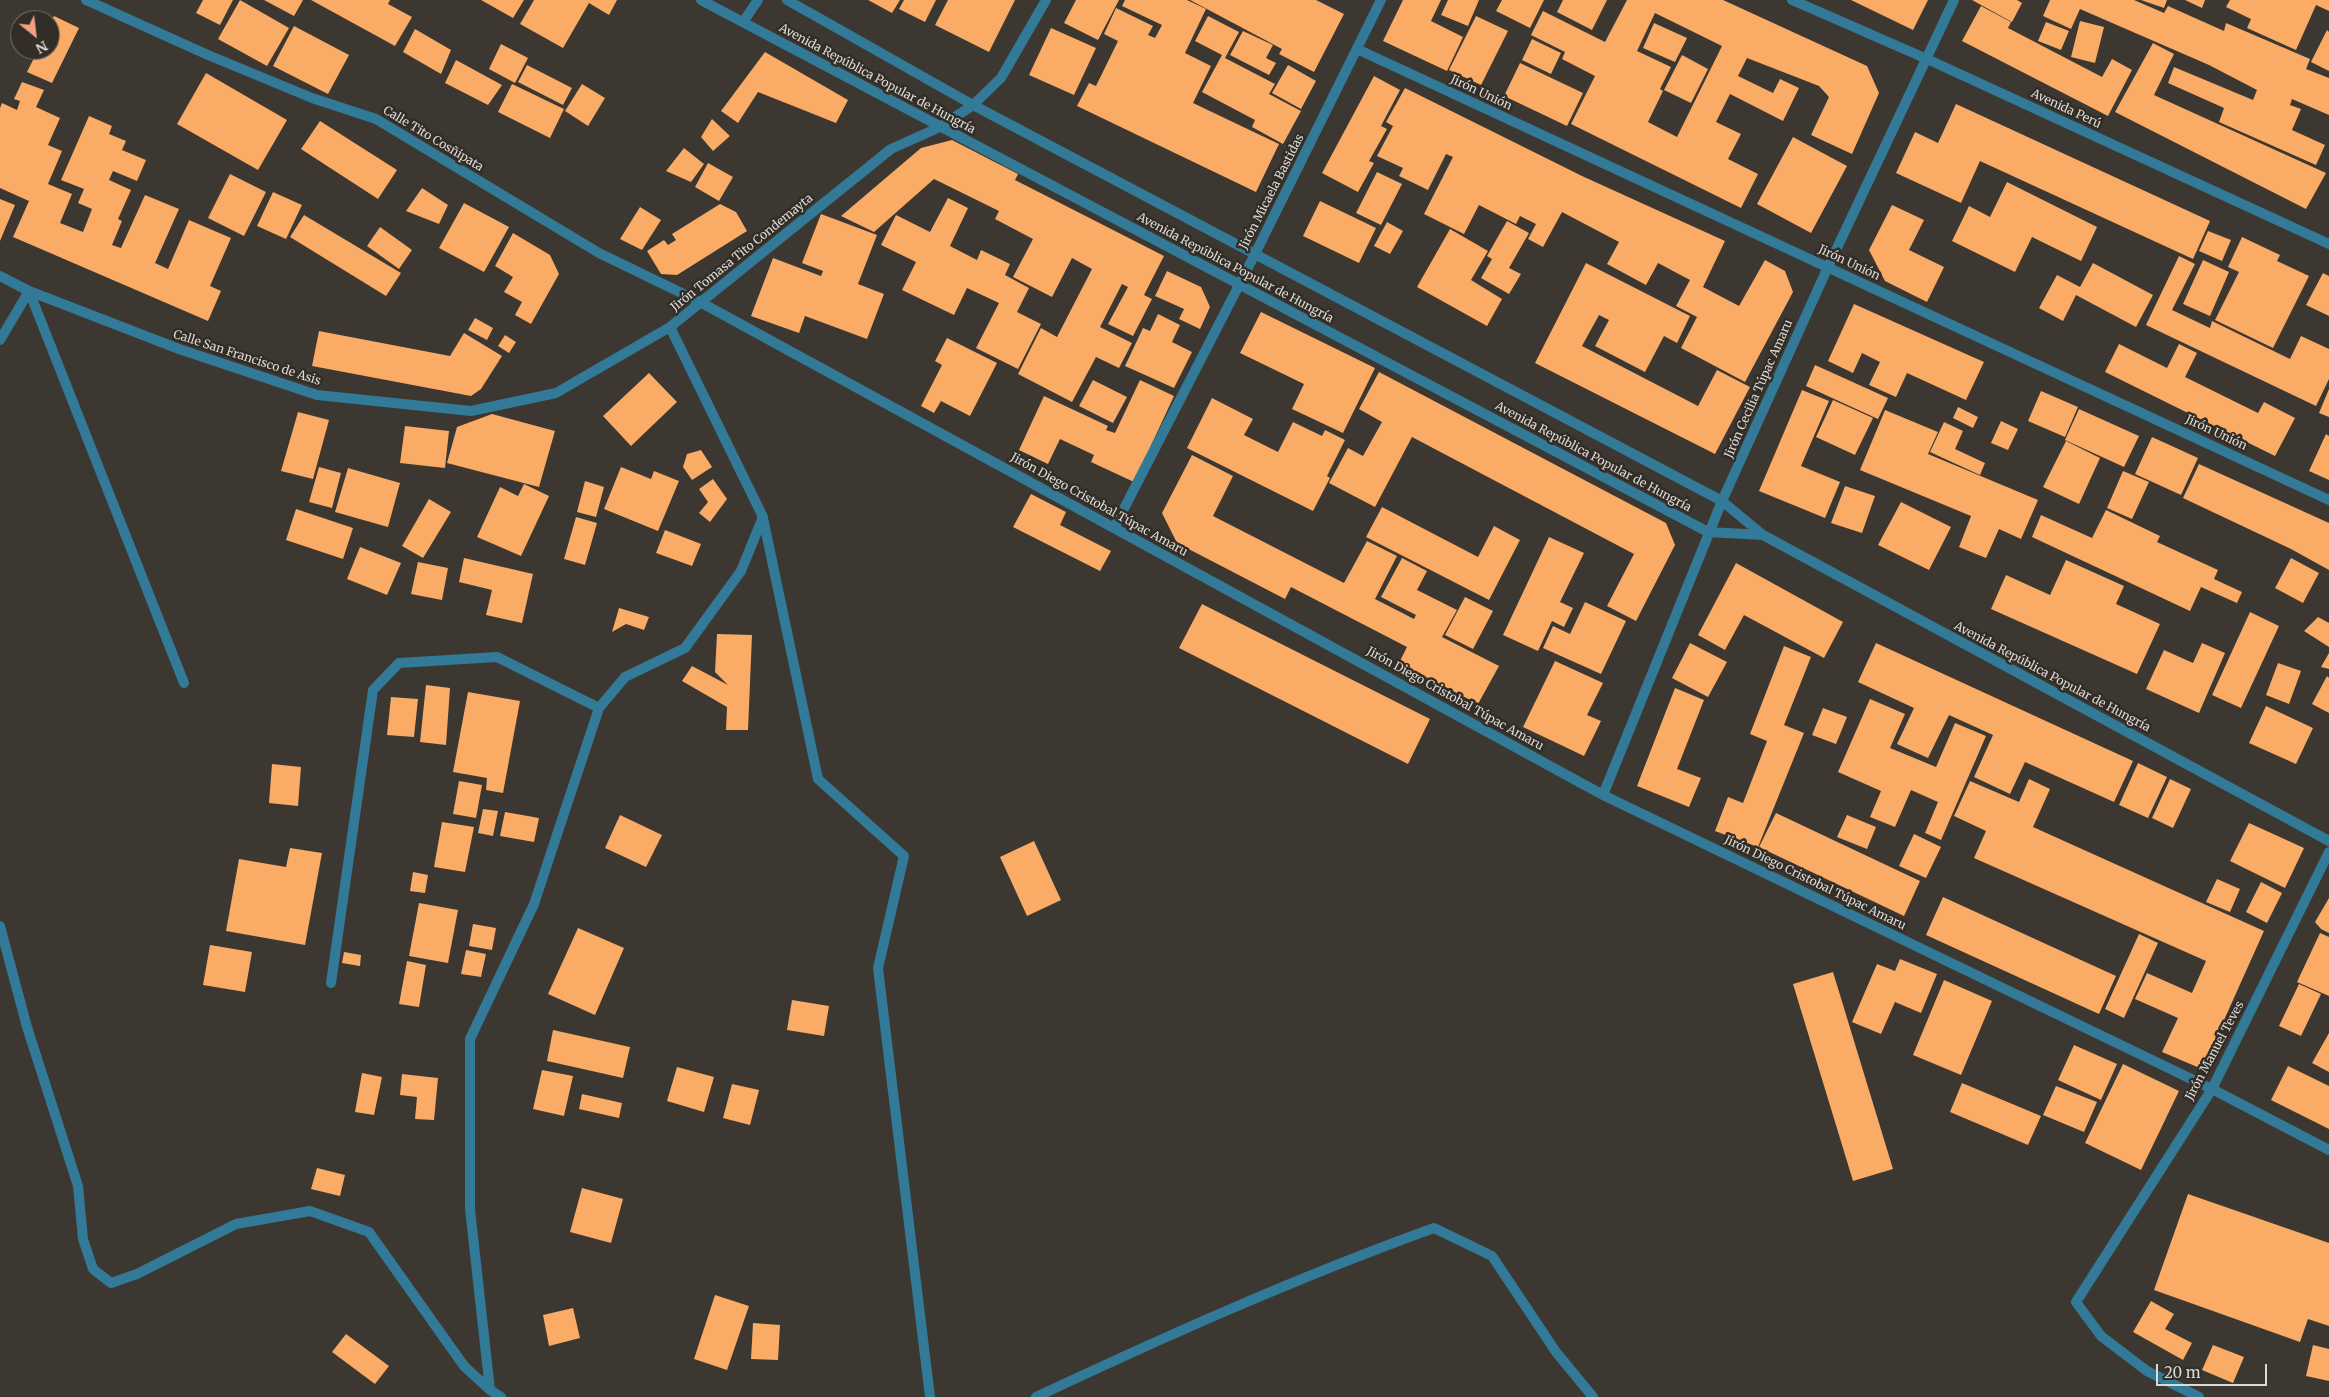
<!DOCTYPE html>
<meta charset="utf-8">
<style>
body{margin:0}
#map{position:relative;width:2329px;height:1397px;overflow:hidden;background:#3c3730;font-family:Merriweather,serif}
canvas{display:block}
.north{position:absolute;left:10px;top:10px;width:50px;height:50px;box-sizing:border-box;background:#322d26;border:1px solid #76726c;border-radius:50%;rotate:151deg;font-size:14px;font-weight:700;line-height:20px;text-align:center;color:#dddad6}
.north::after{content:'';display:block;margin:auto;width:18px;height:22px;background:#f2a080;clip-path:polygon(50% 0,100% 100%,50% 72%,0 100%)}
.scale{position:absolute;left:2156px;top:1364px;width:111px;height:22px;box-sizing:border-box;border:2px solid #dddad6;border-top:0;padding-left:6px;font-size:15px;line-height:18px;white-space:nowrap;color:#dddad6;-webkit-text-stroke:4px #322d26;paint-order:stroke}
</style>
<div id="map">
<canvas width="2329" height="1397"></canvas>
<div class="north">N</div>
<div class="scale">20 m</div>
</div>
<script>
const ctx = document.querySelector('canvas').getContext('2d');
ctx.lineJoin = 'round';
function fill(path, color) { ctx.fillStyle = color; ctx.fill(path, 'evenodd'); }
function strokePath(path, color, width, dash) { ctx.strokeStyle = color; ctx.lineWidth = width; ctx.lineCap = dash ? 'butt' : 'round'; ctx.setLineDash(dash || []); ctx.stroke(path); }
function label(font, color, halo, rows, align = 'center') {
  ctx.font = font + ' Merriweather,serif'; ctx.lineWidth = 5; ctx.setLineDash([]); ctx.textBaseline = 'middle'; ctx.strokeStyle = halo; ctx.fillStyle = color; for (const [text, x, y, turn = 0] of rows) {
    ctx.save(); ctx.translate(x, y); ctx.rotate((+turn || 0) * Math.PI / 180); ctx.textAlign = isNaN(turn) ? turn : align; if (halo) ctx.strokeText(text, 0, 0); ctx.fillText(text, 0, 0); ctx.restore();
  }
}
fill(new Path2D(`
 M203,0H233L220,25L196,13Z
 M240,0L289,28L267,66L218,39Z
 M264,0H303L294,16Z
 M311,0H390L388,4L412,17L395,46Z
 M481,0H524L513,18Z
 M534,0H617L609,15L589,3L563,48L520,24Z
 M868,0H900L892,13Z
 M904,0H936L925,22L899,9Z
 M948,0H1015L989,52L935,25Z
 M1076,0H1119L1098,40L1064,23Z
 M1125,0H1187L1206,9L1185,53L1211,66L1193,103L1279,144L1256,192L1077,106L1089,83L1096,86L1118,41L1104,34L1116,8L1153,26L1148,35L1155,38L1162,25L1122,6Z
 M1190,0H1316L1344,14L1314,72L1279,54L1282,49Z
 M1403,0H1441L1431,21L1463,37L1447,71L1383,41Z
 M1448,0H1479L1468,26L1441,15Z
 M1502,0H1544L1530,28L1496,11Z
 M1563,0H1607L1592,30L1557,12Z
 M1627,0H1723L1867,66L1879,93L1852,154L1811,135L1829,97L1819,86L1747,58L1738,76L1773,93L1780,79L1799,88L1783,121L1730,94L1716,122L1741,134L1728,159L1758,174L1741,208L1571,124L1595,76L1562,59L1565,52L1531,35L1543,11L1605,42ZM1655,13L1722,46L1677,137L1648,122L1663,91L1660,89L1671,67L1637,51Z
 M1851,0H1928L1913,30Z
 M1972,0H2017L2022,3L2012,22Z
 M2050,0H2134L2164,13L2168,6L2224,31L2226,23L2310,59L2306,69L2329,78V115L2292,99L2290,105L2301,109L2292,130L2325,145L2316,165L2219,122L2224,108L2168,83L2174,67L2253,100L2257,90L2209,65L2080,9L2071,29L2043,16Z
 M2141,0H2167L2164,8Z
 M2185,0H2205L2202,8Z
 M2230,0H2329V11L2316,5L2296,50L2247,28L2251,19L2226,7Z
 M1981,6L2011,22L2008,28L2102,77L2112,59L2132,70L2108,116L1962,41Z
 M54,16L79,28L52,83L27,72L38,50H50V24Z
 M1208,16L1239,32L1225,58L1275,84L1269,94L1301,111L1283,144L1252,127L1255,120L1202,92L1222,55L1195,41Z
 M1476,16L1508,31L1481,85L1449,70Z
 M2080,21L2104,27L2095,63L2071,57Z
 M2046,22L2069,31L2061,50L2038,41Z
 M1654,23L1687,38L1675,62L1643,48Z
 M294,26L349,55L328,94L273,66Z
 M1051,28L1096,48L1074,95L1029,75Z
 M415,29L451,50L441,74L403,52Z
 M2327,30L2329,32V71L2311,62Z
 M1243,31L1273,45L1266,58L1276,63L1269,75L1230,55Z
 M1532,39L1561,53L1551,74L1522,60Z
 M2153,43L2174,54L2154,95L2326,173L2306,209L2115,112Z
 M501,44L528,58L515,83L489,69Z
 M765,52L848,100L836,123L758,92L738,123L721,111Z
 M1682,55L1708,69L1691,103L1664,90Z
 M456,60L502,85L488,105L445,83Z
 M1520,63L1583,93L1567,126L1504,96Z
 M527,65L572,88L563,105L518,82Z
 M1288,65L1316,81L1301,109L1272,93Z
 M206,73L287,120L258,170L177,124Z
 M1374,76L1400,90L1381,126L1387,129L1369,161L1374,163L1358,192L1322,173Z
 M22,82L44,90L36,107L60,118L48,145L62,151L48,184L72,194L60,223L83,232L92,209L78,203L84,189L61,180L89,116L112,126L109,134L126,141L122,150L146,160L137,181L113,171L109,180L131,190L118,219L122,221L112,245L121,248L145,195L179,209L155,263L168,269L189,220L231,238L210,286L221,291L208,321L13,237L29,201L0,188V108L2,103L17,110L20,101L14,99Z
 M512,84L564,109L550,138L498,112Z
 M582,84L605,98L588,126L565,111Z
 M1405,88L1582,176L1725,241L1703,287L1739,306L1765,260L1785,271L1793,292L1745,382L1681,348L1697,317L1676,306L1690,280L1658,263L1646,285L1607,264L1619,242L1562,212L1543,247L1528,239L1536,224L1520,216L1516,224L1479,205L1464,234L1424,214L1453,157L1446,154L1428,190L1399,176L1403,168L1377,156L1393,126L1386,122Z
 M1956,104L2210,221L2193,259L1980,161L1961,203L1896,173L1915,132L1938,143Z
 M712,119L730,136L713,151L701,137Z
 M320,121L397,170L378,199L301,149Z
 M1793,137L1847,166L1811,233L1757,204Z
 M952,140L1018,174L1015,180L1164,256L1144,295L1152,299L1133,336L1108,324L1128,287L1122,284L1100,327L1132,343L1119,368L1096,357L1072,402L1018,374L1041,328L1057,337L1092,269L1072,258L1052,297L1013,277L1033,239L995,219L999,211L934,179L874,232L841,216L921,148Z
 M684,148L704,164L691,182L666,171Z
 M708,163L733,177L719,201L695,187Z
 M1377,172L1402,184L1381,225L1356,213Z
 M230,174L266,192L244,236L208,218Z
 M2007,182L2097,227L2081,261L2032,237L2015,272L1952,241L1969,206L1990,217Z
 M422,188L448,205L439,224L406,211Z
 M273,192L302,205L286,239L257,226Z
 M948,198L968,208L950,246L977,260L981,250L1010,264L1005,275L1029,288L1017,312L1041,324L1018,369L976,348L999,303L967,288L954,315L902,290L916,262L881,245L896,215L930,232Z
 M0,199L15,205L0,241Z
 M1320,201L1376,228L1359,263L1303,236Z
 M464,203L509,227L484,272L439,248Z
 M720,204L736,212L747,231L677,275L661,274L647,251L664,240L668,245L676,240L672,234Z
 M1892,205L1924,220L1909,250L1944,267L1927,302L1885,281L1869,250Z
 M640,207L661,220L642,250L620,239Z
 M821,214L877,235L858,284L884,294L867,339L805,316L799,333L751,316L773,258L821,276L823,271L802,263Z
 M304,215L401,273L386,296L290,237Z
 M1507,221L1529,233L1509,268L1521,274L1509,294L1481,278L1492,259L1487,256Z
 M1387,222L1403,231L1390,254L1374,246Z
 M380,227L412,250L399,269L367,246Z
 M1450,229L1488,251L1471,280L1502,299L1487,326L1417,287Z
 M2208,231L2231,240L2222,261L2199,251Z
 M513,233L550,255L559,274L531,324L515,315L522,302L504,292L513,277L495,266Z
 M2242,237L2280,255L2277,261L2309,276L2273,348L2215,320L2239,272L2228,267Z
 M2179,256L2195,264L2172,310L2210,328L2212,321L2290,359L2301,336L2329,349V379L2316,406L2146,325Z
 M2203,260L2229,272L2210,316L2183,304Z
 M1586,263L1690,316L1677,343L1664,336L1645,372L1595,346L1609,320L1599,315L1582,346L1698,406L1717,370L1750,387L1715,454L1535,363Z
 M2093,263L2153,295L2136,327L2076,295L2063,321L2039,308L2057,275L2080,287Z
 M1167,271L1201,287L1210,307L1200,329L1179,319L1184,309L1155,296Z
 M2323,273L2329,276V316L2306,305Z
 M1854,304L1984,362L1966,400L1907,373L1896,397L1869,385L1880,362L1862,353L1853,373L1828,361Z
 M1261,312L1375,368L1343,433L1292,409L1304,384L1240,353Z
 M1158,314L1180,325L1172,342L1192,352L1174,388L1125,366L1143,328L1150,331Z
 M475,318L493,328L487,340L468,330Z
 M319,331L450,356L464,333L502,356L481,389L471,396L312,366Z
 M505,335L516,342L509,353L498,346Z
 M947,338L997,363L970,416L941,401L934,413L921,406L942,365L935,361Z
 M2119,344L2167,368L2179,344L2197,353L2185,377L2258,413L2264,402L2295,418L2275,456L2105,372Z
 M1815,365L1888,398L1878,419L1806,386Z
 M1379,372L1666,523L1675,545L1636,621L1607,606L1634,554L1412,437L1375,507L1329,483L1348,448L1363,456L1382,422L1359,409Z
 M649,373L677,402L631,446L603,416Z
 M1093,380L1127,397L1113,423L1079,406Z
 M1140,380L1174,396L1134,482L1091,462L1094,455L1060,439L1048,464L1019,450L1044,396L1108,426L1106,430L1115,433Z
 M2329,389V417L2319,413Z
 M1802,390L1829,401L1801,466L1840,482L1825,518L1759,491Z
 M2041,391L2078,407L2065,437L2028,421Z
 M1212,398L1253,419L1244,435L1278,452L1293,422L1322,436L1325,430L1345,440L1327,476L1330,478L1313,511L1187,448Z
 M1833,400L1873,418L1855,455L1816,437Z
 M1958,407L1978,417L1973,428L1953,418Z
 M2079,409L2139,436L2124,467L2065,440Z
 M1885,410L1938,432L1928,454L2038,500L2021,539L1999,529L1986,558L1959,547L1971,516L1860,470Z
 M298,412L329,420L313,479L281,471Z
 M492,414L555,431L539,487L447,463L457,427Z
 M2001,421L2018,429L2008,450L1991,443Z
 M1944,422L1963,431L1955,449L1985,463L1980,475L1930,452Z
 M405,426L449,431L445,468L400,463Z
 M2326,434L2329,436V480L2309,471Z
 M2152,437L2198,458L2181,495L2135,474Z
 M2066,441L2100,458L2079,504L2043,487Z
 M701,450L712,467L692,480L683,467L687,454Z
 M1192,455L1233,476L1213,516L1344,583L1367,541L1397,556L1375,599L1414,619L1416,615L1381,597L1402,558L1427,571L1417,590L1457,610L1442,637L1499,666L1478,704L1399,663L1407,647L1291,587L1285,599L1177,543L1162,513Z
 M2199,464L2329,523V570L2291,549L2183,498Z
 M319,467L341,473L332,508L309,502Z
 M621,467L651,479L654,471L679,481L658,531L604,509Z
 M348,468L400,483L388,527L335,512Z
 M2123,471L2149,482L2132,519L2107,508Z
 M713,479L727,499L710,522L699,513L708,502L699,489Z
 M585,481L604,487L596,517L577,512Z
 M524,484L549,496L521,556L477,537L500,487L518,496Z
 M1845,486L1875,496L1862,533L1831,523Z
 M1031,494L1066,512L1060,525L1111,551L1100,571L1013,527Z
 M429,499L451,512L423,558L402,546Z
 M1901,502L1951,527L1929,570L1878,545Z
 M1382,507L1478,557L1494,526L1520,540L1489,600L1366,537Z
 M296,509L353,528L343,559L286,540Z
 M2106,510L2160,536L2157,542L2218,570L2214,579L2242,592L2237,603L2201,587L2190,611L2032,537L2041,515L2092,538Z
 M576,517L597,523L585,565L564,559Z
 M665,530L701,544L692,566L656,553Z
 M1549,537L1584,553L1560,602L1573,608L1564,627L1552,621L1538,651L1503,635Z
 M360,547L401,563L387,595L347,579Z
 M464,558L533,574L522,623L486,615L492,590L459,582Z
 M2291,558L2319,573L2303,603L2275,588Z
 M2066,560L2124,586L2116,604L2160,624L2137,674L1991,609L2006,575L2050,595Z
 M418,562L448,568L442,600L411,594Z
 M1736,563L1843,622L1824,658L1744,615L1725,650L1698,635Z
 M1465,597L1493,611L1473,649L1445,635Z
 M1585,602L1626,621L1601,674L1543,648L1553,626L1570,634Z
 M1202,604L1430,719L1408,764L1179,648Z
 M619,608L649,617L644,630L626,624L612,632Z
 M2250,612L2279,626L2241,708L2212,695Z
 M2318,617L2329,623V647L2304,631Z
 M717,634L752,635L748,730H726L727,707L682,681L692,666L728,685L715,672Z
 M1690,643L1727,662L1708,697L1672,678Z
 M1876,643L2133,761L2114,802L2025,762L2010,794L1974,777L1993,735L1949,715L1928,758L1897,744L1914,708L1858,682Z
 M2202,643L2225,653L2199,713L2146,689L2164,650L2193,663Z
 M1784,646L1811,657L1784,725L1804,733L1758,847L1715,831L1728,797L1743,803L1767,741L1750,734Z
 M2329,653V669L2321,667Z
 M1555,661L1603,683L1587,715L1601,721L1584,756L1523,727Z
 M2278,663L2301,671L2289,704L2266,695Z
 M2327,676L2329,678V713L2312,704Z
 M426,685L450,688L446,745L420,742Z
 M1675,688L1704,700L1677,769L1701,778L1689,807L1637,786Z
 M468,692L520,701L503,793L486,790L487,778L453,772Z
 M391,697L418,699L414,737L387,735Z
 M1870,699L1905,714L1890,748L1936,767L1955,723L1986,736L1941,840L1925,833L1938,802L1911,790L1895,827L1870,817L1881,791L1838,772Z
 M2266,706L2313,728L2296,764L2249,743Z
 M1823,708L1847,717L1836,744L1812,735Z
 M2138,763L2167,777L2148,818L2119,805Z
 M272,764L301,767L298,806L269,803Z
 M2029,779L2050,789L2033,827L2264,931L2202,1069L2162,1052L2178,1018L2135,999L2147,973L2192,993L2206,961L1974,858L1986,831L1954,816L1970,781L2019,802Z
 M2170,779L2191,789L2173,828L2152,818Z
 M459,781L482,785L476,818L453,814Z
 M483,809L498,811L493,836L478,833Z
 M505,812L539,818L534,842L500,836Z
 M1776,813L1920,881L1904,916L1759,847Z
 M620,815L662,835L646,867L605,848Z
 M1847,815L1876,827L1867,849L1837,837Z
 M442,822L474,827L465,872L434,867Z
 M2249,823L2304,848L2285,888L2230,861Z
 M1914,834L1941,847L1926,878L1899,866Z
 M1034,841L1061,900L1027,916L1000,857Z
 M290,848L322,853L305,945L226,931L239,859L286,867Z
 M413,872L428,875L425,893L410,891Z
 M2217,879L2240,889L2230,912L2206,902Z
 M2261,882L2282,893L2267,923L2246,912Z
 M1943,897L2116,976L2099,1014L1926,935Z
 M2329,898V933L2321,929L2315,922Z
 M419,903L458,910L448,963L409,956Z
 M473,924L496,928L492,950L469,946Z
 M578,928L624,948L595,1015L548,994Z
 M2320,933L2329,937V996L2297,982Z
 M2139,934L2158,943L2124,1018L2105,1009Z
 M210,945L252,952L245,992L203,985Z
 M466,950L486,954L481,977L461,974Z
 M344,952L361,955L360,966L342,963Z
 M1900,959L1937,974L1921,1013L1895,1002L1881,1034L1852,1022L1877,964L1895,971Z
 M407,961L426,965L419,1007L399,1004Z
 M1833,972L1893,1169L1853,1181L1793,984Z
 M1944,980L1992,1001L1961,1075L1913,1055Z
 M2299,984L2321,994L2301,1036L2279,1026Z
 M792,1000L829,1006L824,1036L787,1030Z
 M553,1030L630,1047L623,1078L547,1061Z
 M2329,1033V1072L2312,1063Z
 M2074,1045L2117,1064L2101,1100L2058,1080Z
 M2123,1064L2179,1091L2141,1170L2085,1143Z
 M2288,1066L2329,1086V1129L2271,1100Z
 M677,1067L714,1077L704,1112L667,1101Z
 M542,1070L573,1076L564,1116L533,1109Z
 M362,1073L382,1077L374,1115L355,1112Z
 M402,1074L438,1078L434,1120L415,1119L417,1097L400,1095Z
 M1962,1083L2041,1116L2028,1145L1950,1112Z
 M732,1084L759,1090L750,1125L723,1118Z
 M2056,1086L2097,1102L2084,1132L2043,1115Z
 M582,1094L622,1103L619,1118L579,1109Z
 M317,1168L345,1175L340,1196L311,1189Z
 M582,1188L623,1199L611,1243L570,1232Z
 M2188,1194L2329,1243V1326L2308,1319L2300,1342L2154,1290Z
 M715,1295L749,1306L727,1370L694,1359Z
 M2151,1301L2174,1314L2165,1329L2192,1343L2183,1360L2133,1332Z
 M573,1308L580,1338L549,1346L543,1315Z
 M753,1323L780,1325L778,1360L751,1359Z
 M346,1334L389,1366L375,1384L332,1352Z
 M2213,1345L2244,1357L2233,1383L2202,1370Z
 M2313,1345L2329,1349V1381L2306,1376Z`), '#faab65');
strokePath(new Path2D(`
 M86,0L208,55L312,98L376,119L599,253L700,302L1603,795L2212,1089L2329,1150
 M701,0L1708,532L1763,535
 M787,0L973,105L1722,501L1763,535L2329,841
 M1792,0L1927,59L2329,244
 M743,22L758,0
 M1357,49L2329,500
 M0,276L29,291L179,349L317,395L471,411L556,393L670,327L891,149L940,127L973,105L1001,78L1046,0
 M29,291L184,683
 M0,340L29,291
 M763,518L818,779L904,856L878,968L930,1397
 M1114,528L1255,254L1381,0
 M1603,795L1722,501L1828,267L1954,0
 M0,926L27,1027L78,1186L83,1239L93,1269L111,1283L137,1274L236,1224L310,1211L369,1232L464,1366L490,1390L501,1397
 M331,983L373,690L399,663L497,657L599,708
 M490,1390L470,1209V1039L534,904L599,708L625,677L685,648L741,571L763,517L670,327
 M1036,1397C1166,1336 1298,1277 1434,1228L1492,1256L1556,1352L1593,1397
 M2199,1397L2147,1371L2101,1336L2076,1302L2212,1089L2329,852`), '#327a97', 10);
label('12px', '#dddad6', '#322d26', [
 ["Avenida República Popular de Hungría",877,79,28],
 ["Jirón Unión",1481,93,25],
 ["Avenida Perú",2066,109,25],
 ["Calle Tito Cosñipata",433,139,31],
 ["Jirón Micaela Bastidas",1272,192,-63],
 ["Jirón Tomasa Tito Condemayta",742,253,-39],
 ["Jirón Unión",1849,263,25],
 ["Avenida República Popular de Hungría",1235,268,28],
 ["Calle San Francisco de Asis",247,358,18],
 ["Jirón Cecilia Túpac Amaru",1759,389,-66],
 ["Jirón Unión",2216,433,25],
 ["Avenida República Popular de Hungría",1593,457,28],
 ["Jirón Diego Cristobal Túpac Amaru",1099,505,29],
 ["Avenida República Popular de Hungría",2052,677,28],
 ["Jirón Diego Cristobal Túpac Amaru",1455,699,29],
 ["Jirón Diego Cristobal Túpac Amaru",1815,883,26],
 ["Jirón Manuel Teves",2215,1051,-62]
]);
</script>
